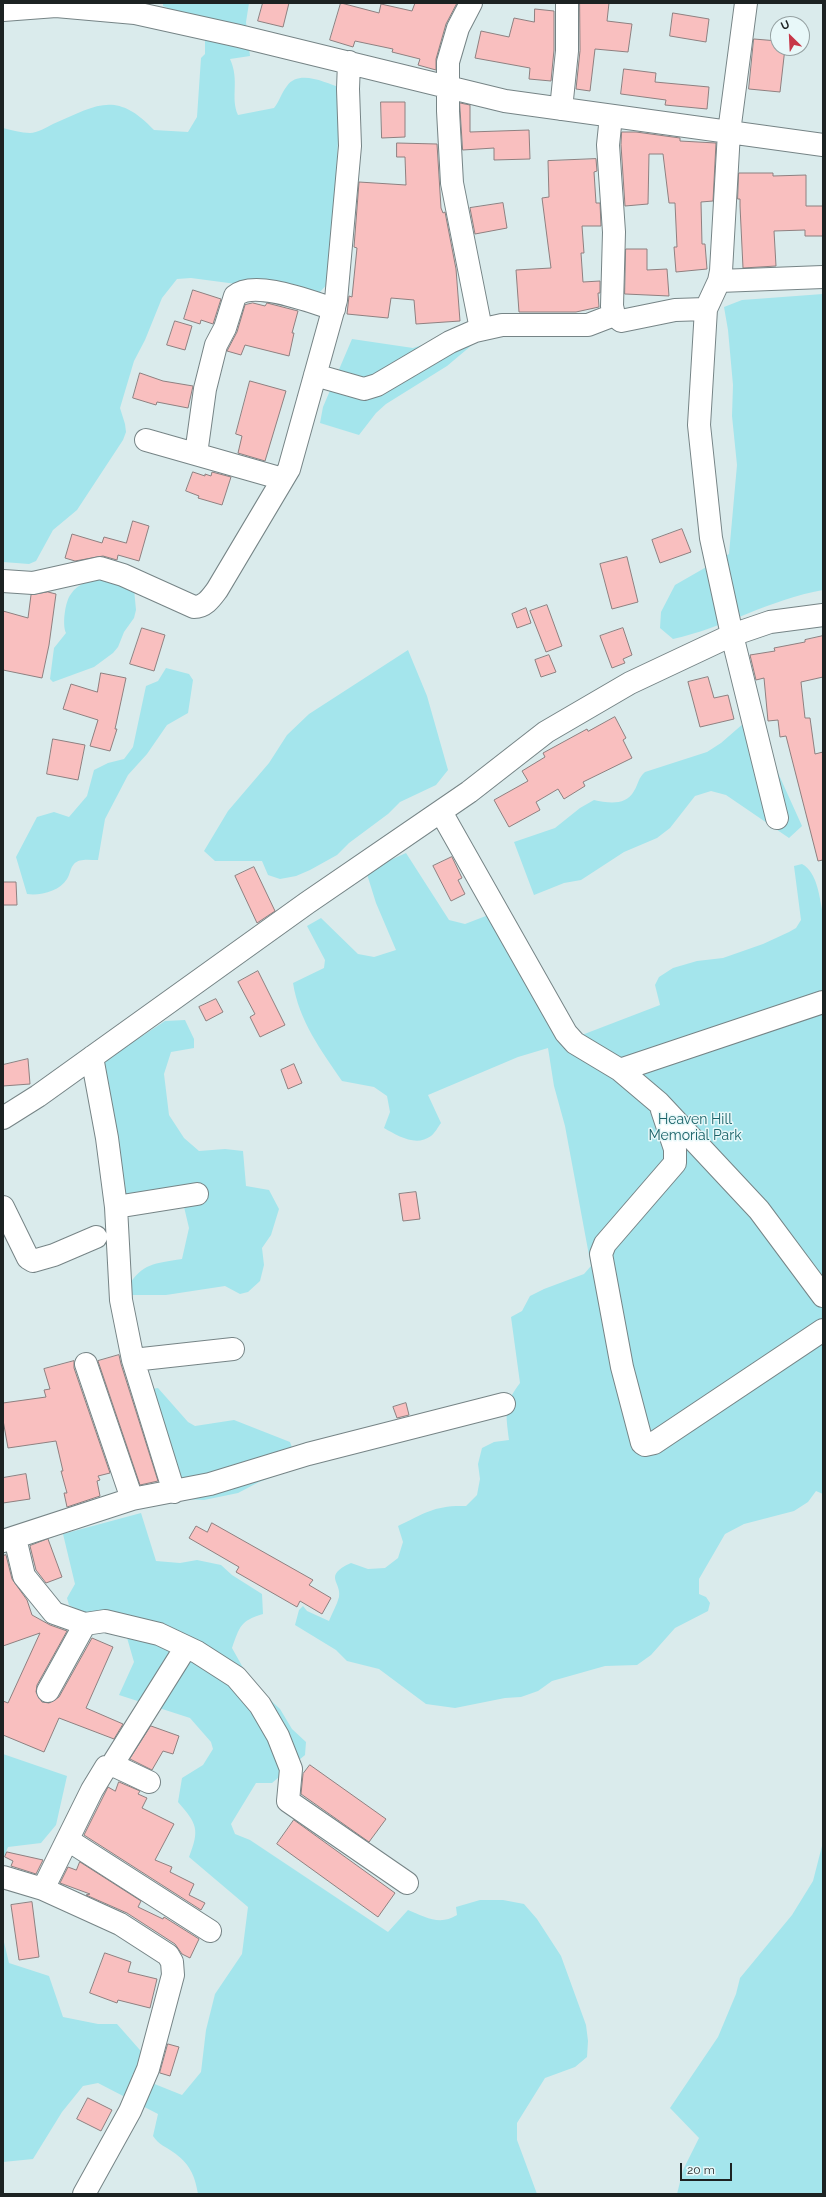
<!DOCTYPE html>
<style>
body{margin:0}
#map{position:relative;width:826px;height:2197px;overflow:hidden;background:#daebec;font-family:Raleway,sans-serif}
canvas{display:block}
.frame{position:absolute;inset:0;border:4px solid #1c2222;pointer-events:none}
.north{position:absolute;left:770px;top:16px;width:40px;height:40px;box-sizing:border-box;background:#e8f8f9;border:1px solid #96a2a3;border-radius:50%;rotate:336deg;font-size:11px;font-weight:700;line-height:16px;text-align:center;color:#1c2222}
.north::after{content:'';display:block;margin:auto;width:14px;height:18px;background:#c73748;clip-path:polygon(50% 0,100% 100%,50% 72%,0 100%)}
.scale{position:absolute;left:680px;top:2163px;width:52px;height:18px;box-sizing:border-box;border:2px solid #1c2222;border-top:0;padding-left:5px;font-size:12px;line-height:14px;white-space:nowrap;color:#1c2222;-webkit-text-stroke:3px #e8f8f9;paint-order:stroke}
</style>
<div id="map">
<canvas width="826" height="2197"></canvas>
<div class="frame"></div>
<div class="north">U</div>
<div class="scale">20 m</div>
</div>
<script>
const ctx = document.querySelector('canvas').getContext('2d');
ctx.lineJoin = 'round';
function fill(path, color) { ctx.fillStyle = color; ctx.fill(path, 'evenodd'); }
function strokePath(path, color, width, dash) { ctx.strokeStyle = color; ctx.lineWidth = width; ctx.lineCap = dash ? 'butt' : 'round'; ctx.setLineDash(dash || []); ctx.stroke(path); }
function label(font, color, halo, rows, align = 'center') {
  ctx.font = font + ' Raleway,sans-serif'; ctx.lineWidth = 3; ctx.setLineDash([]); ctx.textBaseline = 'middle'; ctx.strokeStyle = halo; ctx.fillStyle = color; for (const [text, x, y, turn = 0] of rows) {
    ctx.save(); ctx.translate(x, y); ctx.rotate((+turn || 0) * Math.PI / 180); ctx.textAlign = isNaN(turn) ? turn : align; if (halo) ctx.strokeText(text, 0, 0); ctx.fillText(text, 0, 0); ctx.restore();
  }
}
fill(new Path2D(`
 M163,3H249L246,22L250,56L230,59C240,81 230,97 238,115L274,108C280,101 281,93 287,86C299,69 326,83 341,88L330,281L320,292L312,294L191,278L177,279L162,298L145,340L134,361L120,408L125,424L126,432L123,440L77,510L53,530L36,561L29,564L3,562V128C12,130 21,133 30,133C37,133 47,127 53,124C97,105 116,90 154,130L188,132L197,117L201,58L205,54V37L177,12L163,6Z
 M823,294V590C770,599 724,628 673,639L660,628L661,612L675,585L729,554L737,465L732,416L733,385L728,330L724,307L742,300Z
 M352,339L413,348L432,342L472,345L447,366L386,404L376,413L359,435L320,423L323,407Z
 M101,578L134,589L136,610L134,618L124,632L118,647L113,653L94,667L53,682L50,679L54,648L66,633C62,625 65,601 71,594C77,584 91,580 101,578Z
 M408,650L427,696L448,770L436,785L400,802L388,814L349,843L337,855L310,870L296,876L280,879L268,875L262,861H215L204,851L228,811L269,763L287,735L309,714Z
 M166,668L189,674L193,680L188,713L167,725L147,754L128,775L105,819L98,860C90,860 79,858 74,864C70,868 70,875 67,879C60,891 40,896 27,894L16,857L37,817L54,812L69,817L87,796L94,770L108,763L124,759L133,747L146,686L158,681Z
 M744,723L774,764L802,826L789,838L726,795L711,791L695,796L670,828L657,838L624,852L581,880L564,883L534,895L514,842L555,828L580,808L594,800C608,803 626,806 634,791C639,783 638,778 645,772L707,752L721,743Z
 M406,853L449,920L465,924L491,914L561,1043L660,1005L655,985L659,977L673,968L697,961L723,958L763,944L789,932L796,928L801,920L794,866L802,864C818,873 819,897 823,913V1494L816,1491L808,1502L794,1511L744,1524L725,1534L699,1579V1594L706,1597L710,1603L708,1611L675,1628L651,1655L637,1665L605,1666L552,1681L538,1691L521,1697L505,1698L455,1708L426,1704L379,1669L347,1661L336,1650L295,1625L299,1610L303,1606L307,1611L329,1621C332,1613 337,1605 339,1597C342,1582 322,1576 351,1563L368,1569L385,1568L398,1558L403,1542L398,1526C425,1513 435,1505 466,1506L477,1495L480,1479L478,1464L482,1448L494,1442L509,1440C506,1414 503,1405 520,1383L511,1317L522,1311L530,1296L544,1289L584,1274L591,1266L565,1126L554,1086L548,1048L518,1057L428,1095L441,1123C438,1127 435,1133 431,1136C416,1147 398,1136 384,1128L390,1112L387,1096L374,1087L342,1081C321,1050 299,1021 293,983L324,968L325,960L307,926L321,918L358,954L374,957L396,950L376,903L366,871Z
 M185,1020L194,1039V1048L171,1052L164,1074L169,1115L184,1138L199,1151L225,1149L243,1151L246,1186L269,1190L279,1209L271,1235L262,1248L264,1265L260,1281L248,1292L240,1294L225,1286L166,1295H132L127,1288C143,1262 154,1264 182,1259L189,1228L181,1194L123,1196L100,1055L136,1040L165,1021Z
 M158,1388L188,1422L195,1426L234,1420L290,1442L298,1464L291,1470L259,1482L238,1493L204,1500L181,1499L152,1389Z
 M141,1513L156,1561L180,1563L197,1560L221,1565L232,1575L262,1594L263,1614C240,1621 240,1626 232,1648L251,1682L280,1709L292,1729L306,1742L305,1755L272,1783H256L231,1824L235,1834L250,1840L388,1932L408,1910C425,1917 440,1926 457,1915L456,1907L480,1900H503L524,1904L537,1919L561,1956L586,2025L588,2041L587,2057L575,2067L545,2078L517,2123V2140L537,2194H198C195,2175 189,2163 173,2152C165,2146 159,2145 153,2136L158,2114L98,2083L83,2086L62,2112L33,2159L3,2162V1938L9,1963L49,1976L63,2017L98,2024H117L147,2058L132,2075L182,2095L201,2072L206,2030L215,1994L242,1954L248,1907L189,1857C200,1829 197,1824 178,1802L182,1778L203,1765L213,1749L211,1742L190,1718L119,1695L134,1662L121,1617L84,1613L69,1605L67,1598L75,1584L63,1534Z
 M3,1754L67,1776L56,1825L41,1843L8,1847L3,1859Z
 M823,1842V2194H677L683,2170L699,2138L670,2108L718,2037L736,1994L740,1978L792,1915L813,1881Z`), '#a4e5ec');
const building = new Path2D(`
 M263,3H289L283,27L258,21Z
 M341,3L379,13L381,4L412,11L415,3H457L446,24L436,59V70L418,65L420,59L392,52L393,49L355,41L353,47L330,40Z
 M580,3H609L607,21L632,24L628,52L595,49L590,91L576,89L580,51Z
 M535,9L554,11V50L551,81L529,79L530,68L475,58L481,31L509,37L514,18L534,22Z
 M673,13L709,19L706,42L670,36Z
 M754,39L778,41V48H785L780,92L749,89Z
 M624,69L656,73L655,82L709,87L707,109L665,105L666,100L621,94Z
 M381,102H405V137L382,138Z
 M460,103L470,105V132L529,130L530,159L494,160V148L463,150Z
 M622,132H636L680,138V141L716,143L713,201L701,202L702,244H705L707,269L676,272L674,247H677L675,203H669L663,154H649L648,204L625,206L621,145Z
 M397,143L437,144L441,208L443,213L445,212L456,269L460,321L416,324L414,300L391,298L388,318L347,314L349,296L352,297L357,248L354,247L359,182L406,185L405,157H397Z
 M596,159L597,171L594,172L596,203H600L601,226H582L584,253H581L583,282L600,281V293H598L599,307L576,312H519L516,270L551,268L542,198L549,197L548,161Z
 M739,173H773V176L806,175V206H823V236H805V230L774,231L776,266L743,268L740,206V199H738Z
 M503,203L507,228L475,234L470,208Z
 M626,249H647V270L667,269L669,296L625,294Z
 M193,290L221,299L213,324L201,320L200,324L184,319Z
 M253,303L265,306L267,303L298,311L292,333H294L289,356L245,345L241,355L227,351L237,332L245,305Z
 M175,321L192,326L185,350L167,345Z
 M140,373L163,381L193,386L188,408L157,402L156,405L133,398Z
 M250,381L286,391L265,461L238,453L242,436L236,434Z
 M193,472L205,476V474L211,476L212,472L231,477L222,505L198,498L199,496L186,491Z
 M133,521L149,526L139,561L118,555L117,560L103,556L75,561L65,558L72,534L102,543L104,537L126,543Z
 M682,529L691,552L660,563L652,540Z
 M627,557L638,602L612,609L600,564Z
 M48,592L56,594L49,645L42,678L3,670V611L28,618L31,595Z
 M547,605L562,646L546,652L530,611Z
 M526,608L531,623L517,628L512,614Z
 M142,628L165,635L154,671L130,664Z
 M623,628L632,655L623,659L625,663L612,668L600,636Z
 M823,636V677L801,682L805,718H810L815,754L823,752V860L818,861L786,736L780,737L778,720L768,721L764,678L756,680L750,655L775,651L774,648L805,642V640Z
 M549,655L556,672L541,677L535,660Z
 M101,673L126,678L115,729H117L110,751L90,746L98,720L63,709L71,684L97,692Z
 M708,677L714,698L728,695L734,719L700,727L688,682Z
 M615,717L626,738L623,740L632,758L583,782L585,786L564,799L558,789L536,802L540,810L509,827L494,800L528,781L522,771L545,757L543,753L587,729L588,731Z
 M53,739L85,745L78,780L47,774Z
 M452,857L462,878L458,880L465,894L451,901L433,866Z
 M254,867L275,911L257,923L235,876Z
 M3,882H16L17,905H3Z
 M258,971L285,1025L260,1037L250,1017L255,1014L238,982Z
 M216,999L223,1012L206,1021L199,1007Z
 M28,1059L30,1084L3,1086V1065Z
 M294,1064L302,1083L288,1089L281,1070Z
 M416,1192L420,1219L403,1221L399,1194Z
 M119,1355L121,1364L158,1481L140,1485L98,1361Z
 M74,1361V1368L110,1473L98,1476L100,1480L97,1481L100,1496L67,1507L64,1493H67L61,1471H63L56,1441L8,1448L3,1420V1403L46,1397L44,1390L50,1389L44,1369Z
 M406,1403L409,1415L397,1418L393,1407Z
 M26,1474L30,1499L3,1503V1478Z
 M212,1523L313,1580L309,1585L331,1598L322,1614L300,1601L297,1607L236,1572L239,1567L189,1538L196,1526L207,1532Z
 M48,1539L62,1577L46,1583L36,1570L30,1546Z
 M6,1555L12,1579L27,1600L32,1615L50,1625L67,1631L37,1685L36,1692L42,1702L49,1703L59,1697L92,1638L113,1647L86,1708L123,1724L114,1739L59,1718L44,1752L3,1735V1701L8,1703L40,1633L3,1646V1556Z
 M151,1726L179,1736L173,1754L163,1751L152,1770L130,1759Z
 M310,1765L386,1819L369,1842L301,1794L303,1774Z
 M119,1782L140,1791L138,1794L147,1798L142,1808L174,1824L155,1860L172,1867L170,1872L194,1884L189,1895L205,1903L201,1910L84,1835L108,1787L115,1791Z
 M294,1820L395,1893L378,1917L277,1844Z
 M7,1852L43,1860L36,1874L11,1866L13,1861L5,1857Z
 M80,1862L141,1901L138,1907L163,1919L164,1917L199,1939L190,1958L182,1954L175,1944L127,1913L86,1895L90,1894L60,1883L68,1867L76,1870Z
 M32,1902L39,1957L19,1960L11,1905Z
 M105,1953L131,1962L128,1972L157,1979L150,2008L118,2000L117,2003L90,1993Z
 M168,2044L179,2047L170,2076L160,2073Z
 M88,2098L112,2110L101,2131L77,2119Z`);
fill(building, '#f9bfbf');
strokePath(building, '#8e8080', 1);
const minor = new Path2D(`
 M471,3L458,28L448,62V111L452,183L481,329
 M746,3L729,132L721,271L719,281L706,309L699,425L711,538L732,635L777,818
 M3,10L56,6L135,13L239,36L505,101L823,145
 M561,109L567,51V3
 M719,281L823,277
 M614,315L621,321L675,310L706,309
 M315,375L364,389L377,385L450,342L475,331L502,325H588L614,315L612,306L614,232L608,145L611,116
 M146,440L283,479
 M196,454L205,389L216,345L225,328L235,296C254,279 311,302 334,309
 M3,581L33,583L100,568L123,575L194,607C205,607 211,598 217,590L289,469L336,300L350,146L348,89L349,62
 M441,812L566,1033L575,1043L620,1070L659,1103L759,1210L823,1296
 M92,1057L107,1138L116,1207L121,1300L133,1360L174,1492
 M620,1070L823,1002
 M662,1110L675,1149V1163L605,1244L601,1254L622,1367L642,1443L645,1445L654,1443L823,1330
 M3,1118L38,1096L307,903L469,792L546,732L630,683L732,635L770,622L823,615
 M3,1207L28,1258L33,1261L54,1255L96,1237
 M116,1207L197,1194
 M133,1360L233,1349
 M86,1364L132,1499
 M15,1538L24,1576L54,1613L85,1624L105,1621L159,1634L197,1652L236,1677L260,1705L278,1736L291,1769L288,1801L407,1883
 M3,1541L132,1499L210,1484L308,1454L504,1404
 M48,1691L85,1624
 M112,1765L186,1647
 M68,1840L210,1931
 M3,1877L43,1889L120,1924L168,1955L172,1962L173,1975L148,2069L130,2111L84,2194
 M43,1889L92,1790L106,1767L115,1766L149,1782`);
strokePath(minor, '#768486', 24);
strokePath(minor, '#fff', 22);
label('14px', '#1a6268', '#e8f8f9', [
 ["Heaven Hill",695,1120],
 ["Memorial Park",695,1136]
]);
</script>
